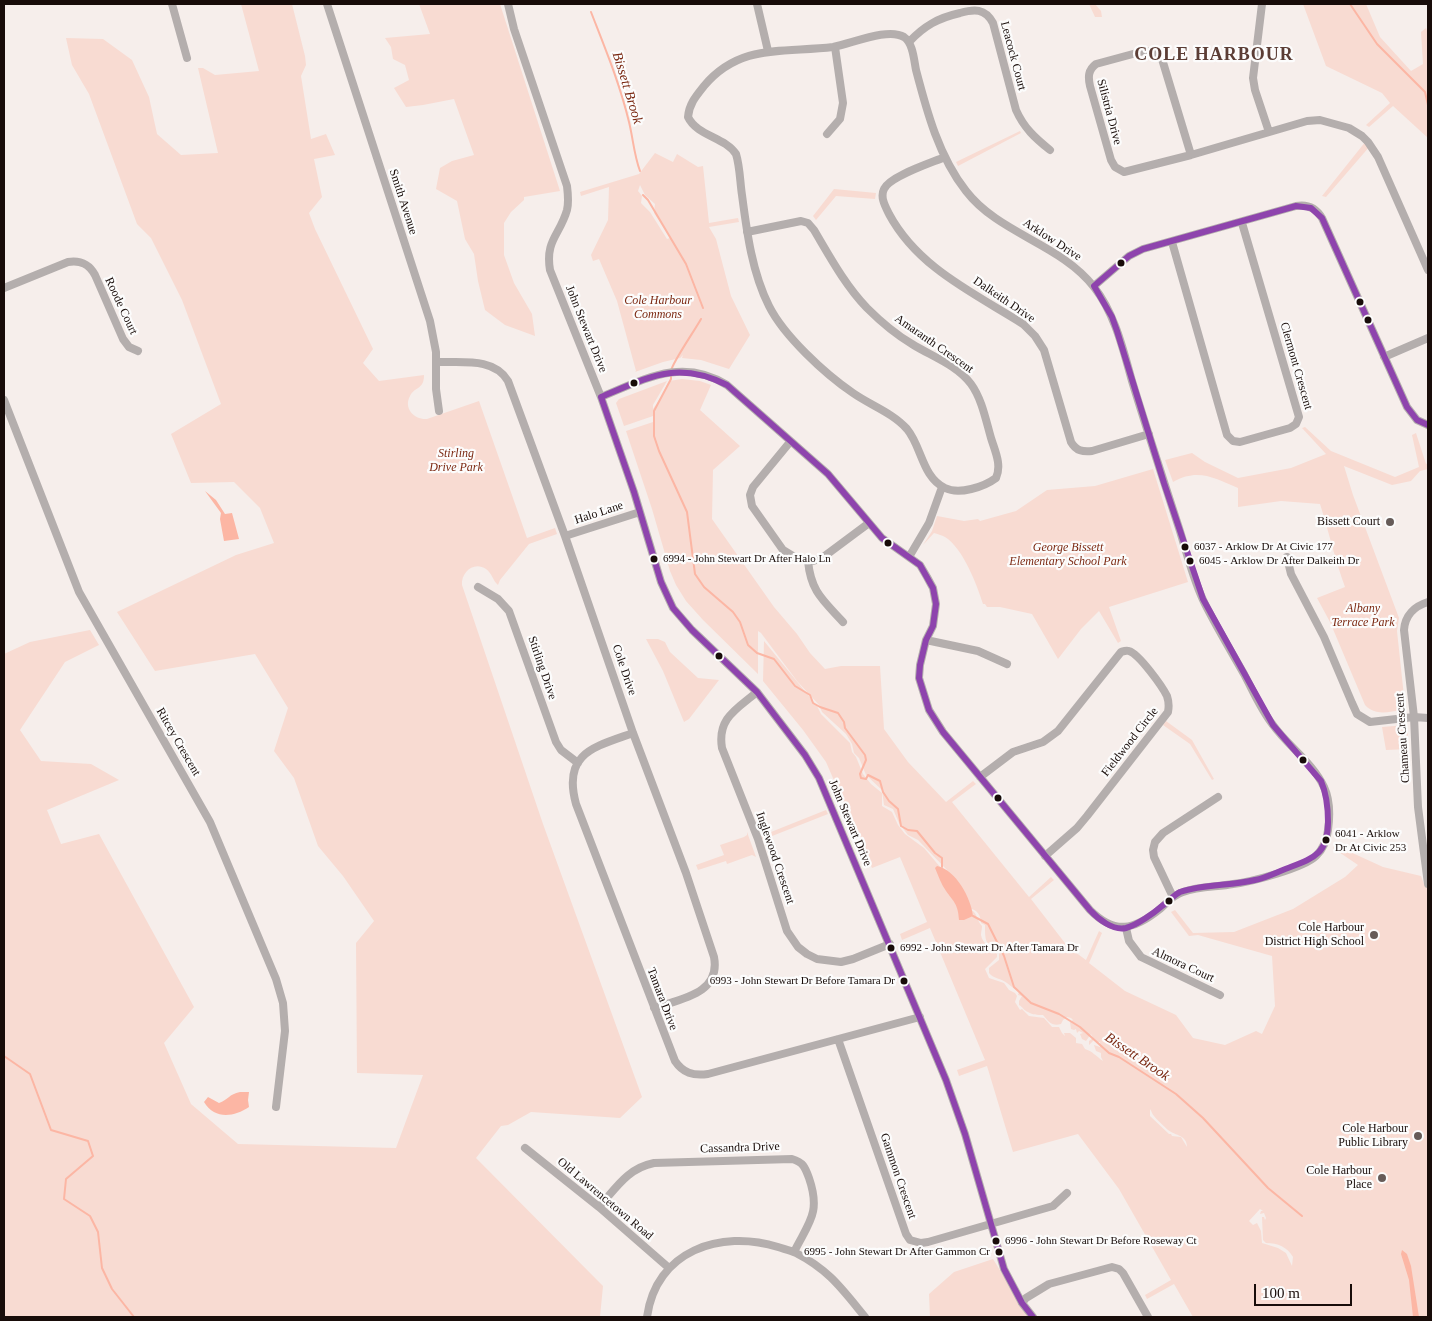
<!DOCTYPE html>
<style>
body{margin:0}
#map{position:relative;width:1432px;height:1321px;overflow:hidden;background:#f6eeeb;font-family:Georgia,serif}
canvas{display:block}
.frame{position:absolute;inset:0;border:5px solid #180c09;pointer-events:none}
.scale{position:absolute;left:1254px;top:1284px;width:98px;height:22px;box-sizing:border-box;border:2px solid #180c09;border-top:0;padding-left:6px;font-size:15px;line-height:18px;white-space:nowrap;color:#180c09;-webkit-text-stroke:4px #fcfcfc;paint-order:stroke}
</style>
<div id="map">
<canvas width="1432" height="1321"></canvas>
<div class="frame"></div>
<div class="scale">100 m</div>
</div>
<script>
const ctx = document.querySelector('canvas').getContext('2d');
ctx.lineJoin = 'round';
function fill(path, color) { ctx.fillStyle = color; ctx.fill(path, 'evenodd'); }
function strokePath(path, color, width, dash) { ctx.strokeStyle = color; ctx.lineWidth = width; ctx.lineCap = dash ? 'butt' : 'round'; ctx.setLineDash(dash || []); ctx.stroke(path); }
function label(font, color, halo, rows, align = 'center') {
  ctx.font = font + ' Georgia,serif'; ctx.lineWidth = 4.5; ctx.setLineDash([]); ctx.textBaseline = 'middle'; ctx.strokeStyle = halo; ctx.fillStyle = color; for (const [text, x, y, turn = 0] of rows) {
    ctx.save(); ctx.translate(x, y); ctx.rotate((+turn || 0) * Math.PI / 180); ctx.textAlign = isNaN(turn) ? turn : align; if (halo) ctx.strokeText(text, 0, 0); ctx.fillText(text, 0, 0); ctx.restore();
  }
}
fill(new Path2D(`
 M241,4H292L305,56L306,65L301,76L311,139L326,134L335,155L314,159L322,197L309,213L315,229L373,349L363,363L379,381L424,375C424,390 415,386 410,396C403,409 415,420 427,419L479,401L527,538L555,528L557,534L529,544L500,580L498,585C493,581 492,573 486,569C474,561 461,572 462,585L543,824L642,1097L620,1118L531,1112L508,1125L501,1126L476,1158L603,1286L600,1317H4V654L30,642L90,630L99,645L65,662L20,730L41,761L91,764L119,780L47,810L61,844L99,834L194,1007L164,1043L191,1104L238,1144L396,1148L423,1075L357,1073L356,943L374,921L343,876L318,846L294,778L274,751L288,708L255,654L155,671L117,612L236,555L274,543L260,508L234,482L191,483L171,434L221,404L182,300L151,238L137,224L89,94L72,65L66,38L103,39L132,60L149,97L157,134L181,155L218,153L198,68H203L215,75L259,71Z
 M419,4H500L560,191L524,197V200L511,212L504,223V255L514,283L532,314L535,336L505,325L485,310L478,281L474,254L465,239L457,201L436,189L440,168L452,161L474,155L454,99L423,105L406,107L394,88L409,80L405,65L393,59L391,47L385,38L430,34Z
 M1089,4H1095L1101,11L1102,17H1095Z
 M1303,4H1366L1380,37L1411,71L1423,64L1421,32L1426,28L1428,34V138L1393,106L1369,127L1366,125L1390,103L1382,93L1326,66Z
 M1020,131L1021,133L958,166L956,162Z
 M1366,141L1370,146L1326,197L1322,196Z
 M655,153L673,162L677,154L698,167L703,166L709,223L738,218L739,222L709,227L716,239L731,296L750,335L729,369L701,360L682,358L683,355L680,358L663,362L635,372L636,371L617,301L599,259L593,261L591,255L608,220L609,187L581,196L580,192L639,174ZM640,185L645,195L655,204L654,213L670,238L667,239L650,212L641,203L642,196L638,191Z
 M834,189L876,193L875,199L836,196L816,220L813,216Z
 M682,379L700,381L711,385L700,410L740,446L713,470L712,519L774,607L797,634L810,653L825,669L841,666H880L884,729L908,762L946,802L973,781L976,784L952,802L1029,897L1051,877L1054,880L1031,899L1068,947L1086,960L1099,931L1102,933L1089,963L1125,991L1176,1015L1193,1038L1225,1045L1256,1031L1262,1034L1275,1006L1272,956L1198,935L1189,936L1171,912L1175,910L1193,933L1234,932L1293,909L1345,877L1358,865L1333,848L1335,845L1383,867L1421,876L1424,884L1428,889V1317H1193L1174,1284L1147,1299L1145,1295L1171,1280L1119,1189L1078,1134L1013,1152L987,1066L959,1076L957,1070L985,1060L930,928L902,940L900,934L927,922L900,857L872,868L826,762L803,730L763,681L764,641L817,706L821,714L850,743L852,752L856,757L863,774L871,784L882,793V806L892,812L898,825L905,834L924,848L941,868L948,872L947,870L918,840L908,835L899,823L893,809L884,805L882,790L866,775L859,758L854,753L852,744L846,734L822,712L819,705L797,681L761,633L758,631V674L703,620L686,601L676,585L670,571L652,509L626,431L653,422L654,425L653,416L624,426L616,403L619,399L667,381L653,405V409L661,397L669,381ZM969,909C976,908 981,915 981,923L985,925C985,941 985,944 999,951V960L989,968V973C994,979 1001,978 1007,983C1011,986 1014,989 1019,992L1018,995L1022,996L1019,1001V1005C1023,1007 1023,1010 1028,1012C1033,1015 1037,1015 1043,1015C1048,1021 1052,1027 1061,1024L1063,1020L1067,1017L1071,1018L1073,1020L1070,1022L1071,1029L1074,1030L1076,1029L1077,1033L1079,1031L1083,1033L1080,1034L1082,1039L1086,1041L1091,1034L1093,1038L1089,1041V1045L1094,1040L1097,1043L1100,1042V1047L1094,1045L1096,1051L1101,1053V1057L1103,1061C1096,1056 1092,1051 1085,1049L1082,1044L1076,1043V1038L1070,1033H1064L1065,1036L1062,1033L1059,1027H1052L1044,1018L1029,1016L1022,1009L1020,1010L1015,1002L1017,996L1015,993L1009,990L1004,983L989,978L985,969L997,957V954C992,949 982,943 981,935C981,932 982,929 982,926C976,920 978,912 969,909ZM1150,1109C1152,1112 1152,1114 1154,1116C1155,1118 1166,1128 1168,1130C1176,1136 1187,1135 1187,1147L1181,1137L1172,1136L1171,1134H1169L1150,1116ZM1260,1209L1263,1211H1261L1260,1214L1264,1213L1266,1218L1265,1220L1264,1217H1262L1263,1240L1266,1243C1278,1243 1287,1247 1293,1257L1292,1266L1286,1253L1278,1248L1262,1243L1261,1231L1257,1223L1253,1225L1249,1221Z
 M1305,427L1331,451L1395,477L1419,467L1412,435L1416,433L1426,464L1428,463V469L1420,471L1411,481L1392,485L1344,466L1353,495L1399,618L1397,631L1405,706L1402,710C1388,712 1375,716 1365,705L1330,622L1317,598L1345,587C1335,560 1329,532 1320,504L1281,501L1238,507V488C1214,478 1198,468 1173,482L1165,460L1192,453L1205,462L1238,478L1291,468L1326,454L1302,428Z
 M1153,469L1188,582L1109,607L1121,641L1118,643L1099,611L1081,629L1058,659L1032,614L1000,607H987L985,604H983C977,585 963,548 945,537C942,535 937,534 934,533L923,545L932,531L937,516L964,521L978,519L980,521L1016,511L1047,490L1095,486Z
 M646,639H658L665,642L670,652L698,678L719,680L689,719L684,722L663,671Z
 M1166,721L1192,740L1214,779L1212,780L1190,744L1163,725Z
 M1407,725L1409,749L1386,750L1382,727Z
 M826,810L828,814L762,840L761,836Z
 M747,832L756,857L752,855L727,864L726,861L698,870L696,865L724,855L720,845L744,837L747,835Z
 M993,1259L1029,1317H930L929,1294L954,1272Z`), '#f8dbd2');
fill(new Path2D(`
 M205,491L216,500L225,514L232,513L239,539L224,541L220,519L221,513Z
 M937,866C956,870 971,898 973,916L964,920H959C958,904 954,902 946,891C941,884 938,875 935,868Z
 M240,1092H249L248,1100L249,1107C234,1117 215,1120 204,1102L208,1097L219,1103C228,1100 229,1094 240,1092Z
 M1402,1250L1407,1254L1411,1266L1419,1317H1413L1409,1280L1401,1254Z`), '#fcb6a4');
strokePath(new Path2D(`
 M1350,4L1377,44L1425,92L1428,105
 M591,12C605,48 620,84 629,122C633,138 634,155 640,171
 M643,195L648,200L686,264L703,308
 M671,371C672,363 695,330 701,319
 M671,376V379L654,411V436L659,451L687,512L695,574L704,587L733,612L740,622L748,645L757,653L774,659L795,686L810,695L813,703L820,707L838,713L844,722L845,728L865,755L866,760L860,774L861,778L866,779L868,775L880,781L883,792L889,801L898,809L901,826L908,830L917,831L935,853L942,858V867
 M973,916L988,924L1004,956L1014,987L1031,1003L1059,1014L1080,1027L1109,1053L1119,1057L1176,1094L1203,1118L1268,1188L1302,1216
 M4,1056L30,1074L51,1130L88,1141L93,1156L66,1179L64,1199L90,1216L98,1232L102,1268L112,1289L134,1317`), '#fcb6a4', 2);
strokePath(new Path2D(`
 M172,4L187,58
 M327,4L430,321L436,352V389L439,411
 M508,4L514,29L567,186C568,194 569,202 567,210C560,235 545,240 550,270L601,397L634,492L661,582L673,608L692,630L757,692L805,755L819,778L946,1080L965,1134L1004,1269L1022,1303L1033,1317
 M757,4L768,51
 M1262,4L1253,78L1255,90L1269,132
 M909,42C924,26 938,18 960,13C974,9 985,8 993,23L1016,110C1024,128 1035,138 1050,150
 M1144,51L1155,52L1162,59L1191,155L1124,172L1115,167L1111,160L1090,86C1088,77 1088,70 1096,64Z
 M827,134L840,119L843,103L835,47
 M1191,155L1307,121L1320,120L1349,128L1362,136L1368,142L1378,157L1428,270
 M945,157C931,163 890,176 884,189C880,197 885,206 889,214C918,268 974,293 1023,324L1035,336L1044,350L1071,442C1076,451 1083,452 1092,451L1149,434
 M1172,242L1227,435L1233,441L1240,442L1290,428L1296,424L1299,417L1242,223
 M1094,286L1129,256L1143,249L1296,206C1307,204 1316,208 1322,218L1407,407L1417,420L1428,425
 M4,288L68,262C81,260 89,264 95,275L123,339L129,347L138,351
 M1384,357L1428,338
 M437,362C461,363 494,357 508,381L565,536L633,733L686,873L714,957C721,994 680,999 654,1008
 M601,397C645,379 682,357 727,385L828,474L882,538L920,565L927,577L933,588L936,604L933,626L926,640L920,665L919,678L929,710L943,732L1090,910C1115,935 1134,930 1160,909C1167,903 1173,895 1183,892C1199,886 1217,887 1233,884C1251,882 1304,868 1316,856C1323,849 1327,840 1328,830C1330,816 1330,800 1324,787C1313,763 1288,746 1273,725C1261,710 1253,691 1244,674C1231,651 1217,628 1205,604C1193,580 1187,553 1179,528C1163,479 1147,430 1132,381C1123,349 1115,314 1094,287C1061,244 999,234 966,191C939,157 927,112 916,70C914,60 913,43 904,37C888,27 851,44 833,47C784,53 740,43 704,86C696,96 689,104 688,117C697,136 725,137 736,154C740,167 740,182 742,195C747,233 752,272 769,306C784,336 825,374 853,393C870,405 893,413 907,429C922,447 922,477 945,488C959,495 984,487 996,478C1002,465 995,451 991,438C986,421 982,399 971,384C957,365 931,356 912,344C895,334 880,321 867,308C845,285 830,257 814,230L808,223L801,221L747,232
 M4,400L79,592L210,822L276,979L283,1003L285,1031L276,1107
 M790,442L753,487L750,495L752,506L783,550L796,558L813,561L822,558L869,523
 M565,536L640,512
 M909,557L929,523L942,487
 M1287,557L1291,574L1324,637L1352,703L1357,714L1370,722L1414,717L1428,718
 M808,561C811,592 823,600 843,622
 M478,587L498,599L509,611L556,742L561,750L578,763
 M1428,602C1415,606 1405,615 1404,630L1414,717L1418,807L1428,884
 M926,640L978,651L1007,664
 M757,692C737,709 717,718 722,748L758,839L787,931L798,947L807,954L817,959L841,962L853,959L890,944
 M633,733C594,747 562,753 576,804L675,1061C683,1073 693,1076 708,1074L920,1017
 M980,777L1013,752L1043,742L1058,731L1121,652C1124,651 1126,650 1129,651C1139,654 1162,686 1167,696C1169,702 1169,707 1168,712L1087,816L1077,828L1045,856
 M1173,897L1154,857L1153,850L1155,842L1163,833L1218,797
 M1126,928L1129,941L1141,957L1220,995
 M838,1039L906,1234L910,1240L921,1243L928,1242L1053,1206L1067,1193
 M525,1148L599,1207L669,1268
 M599,1207C616,1188 628,1168 654,1163L792,1159C803,1162 805,1167 809,1178C821,1213 809,1222 794,1252
 M1022,1303L1026,1298L1049,1284L1112,1267L1119,1269L1123,1273L1148,1317
 M647,1317C656,1251 720,1229 778,1247C784,1249 790,1250 796,1253C829,1270 842,1289 865,1317`), '#b4aead', 8);
strokePath(new Path2D(`
 M1033,1317L1022,1303L1004,1269L965,1134L946,1080L819,778L805,755L757,692L692,630L673,608L661,582L634,492L601,397C649,377 677,360 727,385L828,474L882,538L920,565L933,588L936,604L933,626L926,640L920,665L919,678L929,710L943,732L1090,910C1098,919 1113,931 1126,928C1137,925 1154,913 1162,906C1168,902 1174,895 1180,892C1204,884 1231,886 1255,880C1266,878 1277,872 1288,868C1314,858 1328,854 1328,822C1328,807 1327,795 1321,781L1273,725L1203,599L1164,483L1117,331L1112,317L1094,286L1129,256L1143,249L1296,206L1311,208L1322,218L1407,407L1417,420L1428,425`), '#8e44ad', 6);
for (const [x, y, r, color] of [
 [1121,263,4.5,"#180c09"],
 [1360,302,4.5,"#180c09"],
 [1368,320,4.5,"#180c09"],
 [634,383,4.5,"#180c09"],
 [1390,522,5,"#665b58"],
 [888,543,4.5,"#180c09"],
 [1185,547,4.5,"#180c09"],
 [654,559,4.5,"#180c09"],
 [1190,561,4.5,"#180c09"],
 [719,656,4.5,"#180c09"],
 [1303,760,4.5,"#180c09"],
 [998,798,4.5,"#180c09"],
 [1326,840,4.5,"#180c09"],
 [1169,901,4.5,"#180c09"],
 [1374,935,5,"#665b58"],
 [891,948,4.5,"#180c09"],
 [904,981,4.5,"#180c09"],
 [1418,1136,5,"#665b58"],
 [1382,1178,5,"#665b58"],
 [996,1241,4.5,"#180c09"],
 [999,1252,4.5,"#180c09"]
]) { const dot = new Path2D(); dot.arc(x, y, r, 0, 2 * Math.PI); ctx.fillStyle = color; ctx.fill(dot); strokePath(dot, '#fcfcfc', 2); }
label('11px', '#180c09', '#fcfcfc', [
 ["6037 - Arklow Dr At Civic 177",1194,547],
 ["6994 - John Stewart Dr After Halo Ln",663,559],
 ["6045 - Arklow Dr After Dalkeith Dr",1199,561],
 ["6041 - Arklow",1335,834],
 ["Dr At Civic 253",1335,848],
 ["6992 - John Stewart Dr After Tamara Dr",900,948],
 ["6993 - John Stewart Dr Before Tamara Dr",895,981,"right"],
 ["6996 - John Stewart Dr Before Roseway Ct",1005,1241],
 ["6995 - John Stewart Dr After Gammon Cr",990,1252,"right"]
], 'left');
label('12px', '#180c09', '#fcfcfc', [
 ["Leacock Court",1013,56,75],
 ["Silistria Drive",1109,112,75],
 ["Smith Avenue",403,202,72],
 ["Arklow Drive",1052,240,33],
 ["Dalkeith Drive",1004,300,34],
 ["Roode Court",121,306,65],
 ["John Stewart Drive",586,329,68],
 ["Amaranth Crescent",934,344,35],
 ["Clermont Crescent",1296,366,74],
 ["Halo Lane",599,513,-18],
 ["Stirling Drive",542,668,71],
 ["Cole Drive",624,670,71],
 ["Chameau Crescent",1403,738,-94],
 ["Ritcey Crescent",178,742,60],
 ["Fieldwood Circle",1130,742,-52],
 ["John Stewart Drive",850,823,67],
 ["Inglewood Crescent",775,858,71],
 ["Almora Court",1183,965,25],
 ["Tamara Drive",662,999,69],
 ["Cassandra Drive",740,1148,-2],
 ["Gammon Crescent",898,1176,71],
 ["Old Lawrencetown Road",605,1199,40]
]);
label('italic 12px', '#7c2912', '#fcfcfc', [
 ["Cole Harbour",658,301],
 ["Commons",658,315],
 ["Stirling",456,454],
 ["Drive Park",456,468],
 ["George Bissett",1068,548],
 ["Elementary School Park",1068,562],
 ["Albany",1363,609],
 ["Terrace Park",1363,623]
]);
label('12px', '#180c09', '#fcfcfc', [
 ["Bissett Court",1380,522],
 ["Cole Harbour",1364,928],
 ["District High School",1364,942],
 ["Cole Harbour",1408,1129],
 ["Public Library",1408,1143],
 ["Cole Harbour",1372,1171],
 ["Place",1372,1185]
], 'right');
label('italic 14px', '#78250e', '#fcfcfc', [
 ["Bissett Brook",627,88,73],
 ["Bissett Brook",1137,1057,34]
]);
ctx.letterSpacing = '1px';
label('bold 18px', '#5b3d35', '#fcfcfc', [
 ["COLE HARBOUR",1214,55]
]);
ctx.letterSpacing = '0px';
</script>
